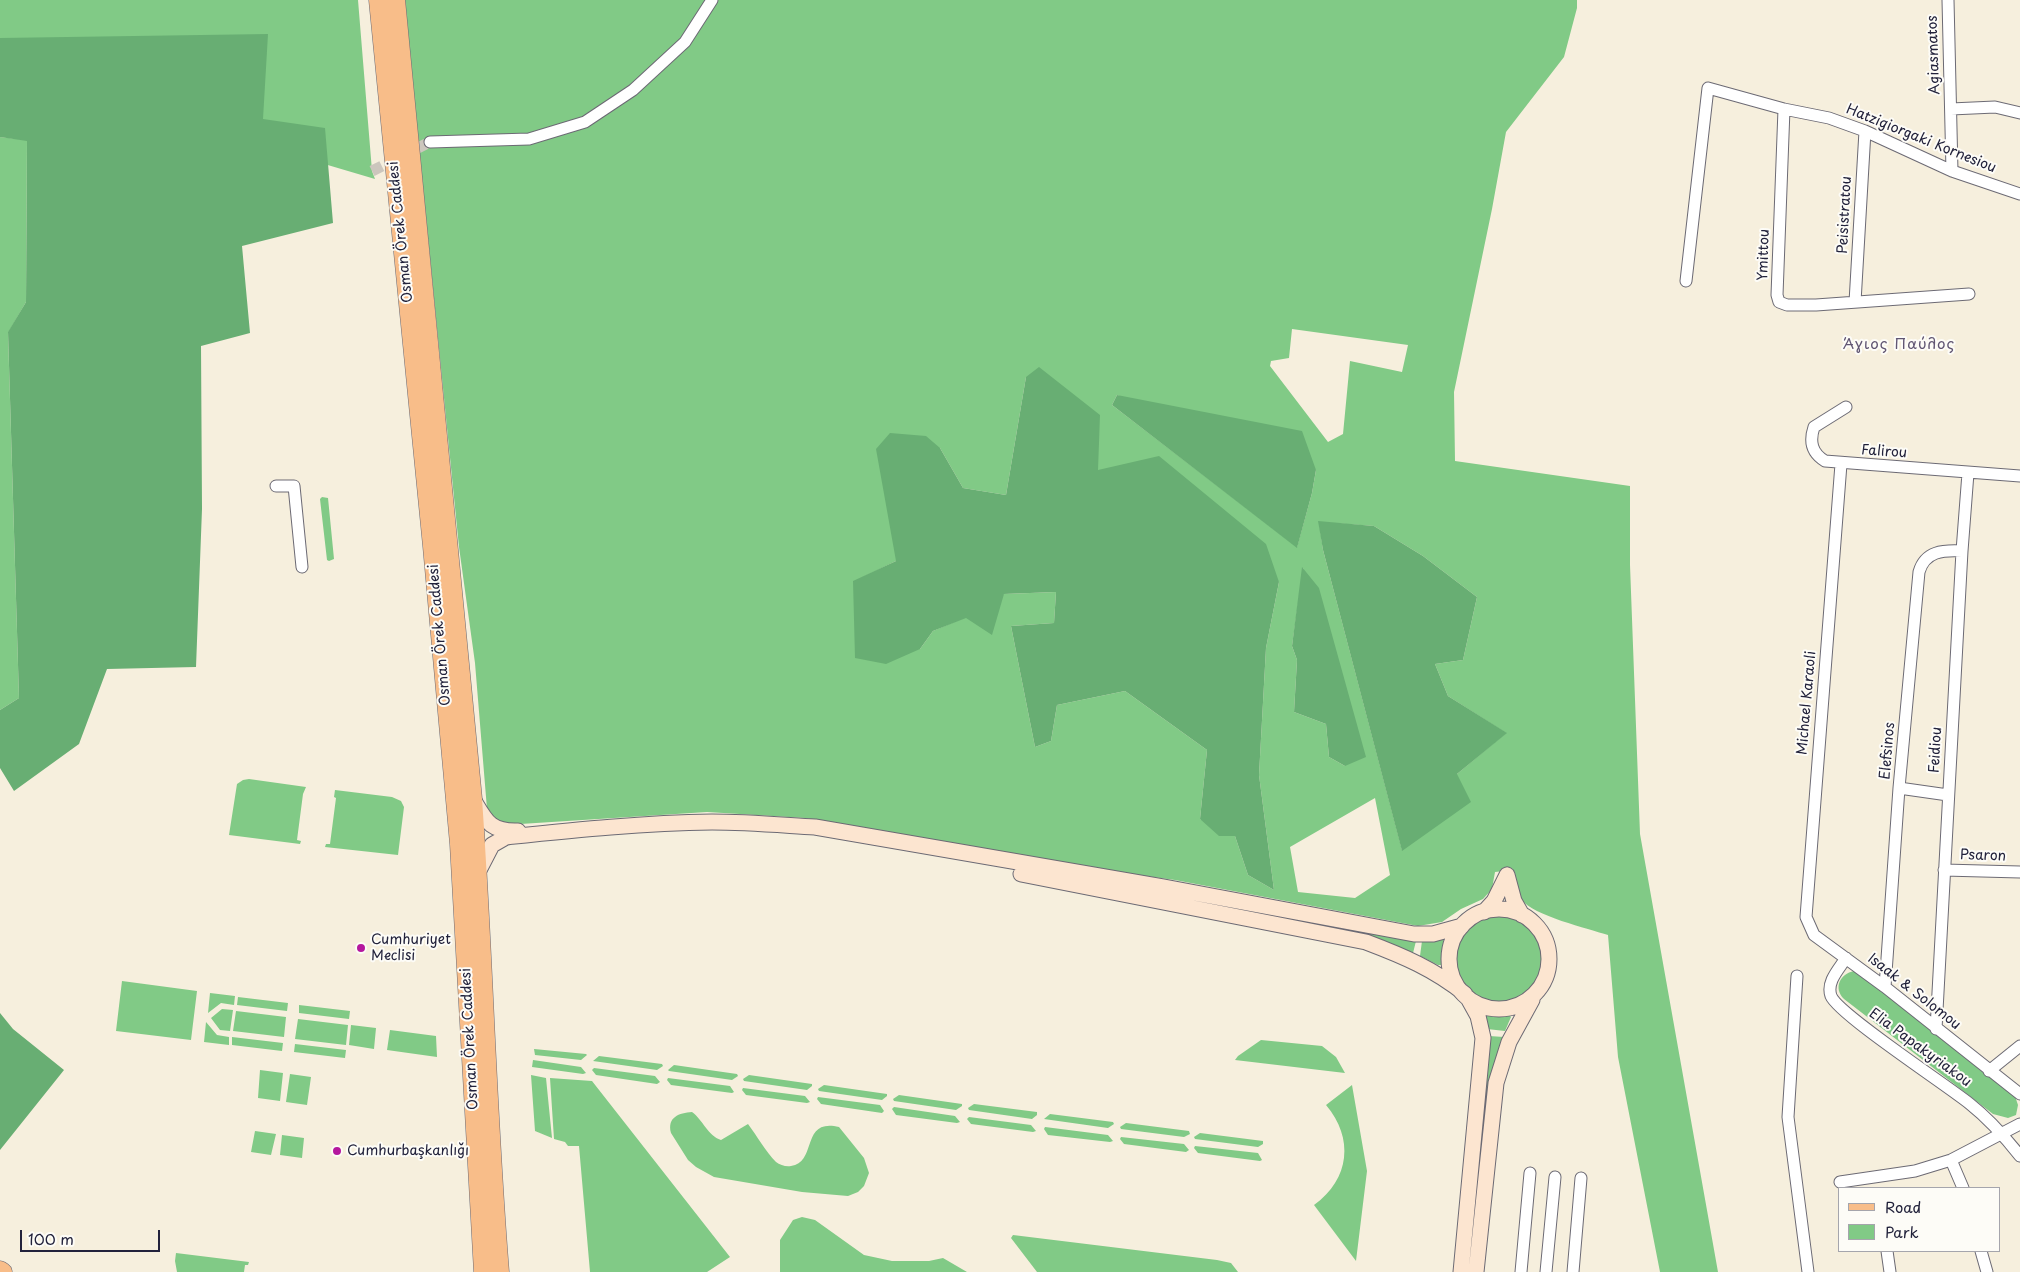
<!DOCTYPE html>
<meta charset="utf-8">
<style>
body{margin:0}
#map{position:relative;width:2020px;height:1272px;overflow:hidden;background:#f6efdd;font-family:"Playpen Sans",sans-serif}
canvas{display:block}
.legend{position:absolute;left:1838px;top:1187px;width:162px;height:65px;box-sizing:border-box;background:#fdfcf7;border:1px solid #a5a5ac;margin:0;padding:6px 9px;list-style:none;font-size:15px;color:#22223b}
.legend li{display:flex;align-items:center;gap:10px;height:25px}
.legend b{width:25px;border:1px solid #a5a5ac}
.scale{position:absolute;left:20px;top:1230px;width:140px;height:22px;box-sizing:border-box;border:2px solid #22223b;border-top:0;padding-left:6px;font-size:15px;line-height:18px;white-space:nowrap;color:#22223b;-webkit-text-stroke:4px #fdfcf7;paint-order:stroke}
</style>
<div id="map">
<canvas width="2020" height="1272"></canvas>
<ul class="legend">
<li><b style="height:6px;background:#f8bd89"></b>Road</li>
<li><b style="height:14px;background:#81ca86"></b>Park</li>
</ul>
<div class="scale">100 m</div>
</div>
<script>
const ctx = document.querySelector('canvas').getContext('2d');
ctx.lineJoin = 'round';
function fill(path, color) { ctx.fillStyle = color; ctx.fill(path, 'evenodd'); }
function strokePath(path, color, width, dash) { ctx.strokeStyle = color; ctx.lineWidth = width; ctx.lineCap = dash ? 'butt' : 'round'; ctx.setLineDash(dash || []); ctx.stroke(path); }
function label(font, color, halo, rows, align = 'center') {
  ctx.font = font + ' "Playpen Sans",sans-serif'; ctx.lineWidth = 4; ctx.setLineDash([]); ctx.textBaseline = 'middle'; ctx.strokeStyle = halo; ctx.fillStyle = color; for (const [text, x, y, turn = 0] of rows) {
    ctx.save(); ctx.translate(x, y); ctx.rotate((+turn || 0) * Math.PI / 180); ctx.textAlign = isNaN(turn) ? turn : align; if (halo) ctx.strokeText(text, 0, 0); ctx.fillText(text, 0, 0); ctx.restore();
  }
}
fill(new Path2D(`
 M0,0H358L372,171L375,179L0,68Z
 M404,0H1577V8L1564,57L1506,132L1492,209L1454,392L1455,461L1630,486V565L1640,834L1718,1272H1660L1618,1057L1608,935C1589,929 1532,915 1522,900C1515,890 1515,881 1514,870L1495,872L1492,889L1483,899L1461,909L1442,922L1418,926L1175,880L1087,868L805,818L707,812L505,825L493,818L487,809L475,663L459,547ZM1292,329L1408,345L1402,372L1350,361L1343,434L1328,442L1270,366L1271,361L1289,358ZM1026,377L1098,470L1279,582L1266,648L1259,775L1274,890L1248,875L1235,836L1200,819L1207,750L1125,691L1057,705L1051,741L1035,747L1011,626L1054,623L1056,592L1004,594L966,617L933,631L920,649L853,582L896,561L940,448L963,488L1006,495ZM1117,395L1316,470L1312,493L1297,547L1112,405ZM1319,522L1374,526L1423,556L1477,597L1463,660L1435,664L1448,696L1506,733L1457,774L1402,850L1323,550ZM1303,568L1345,766L1329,757L1326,724L1294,712L1297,660L1292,646ZM1375,798L1390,875L1355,898L1298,892L1290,847Z
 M0,137L27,140L26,302L8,333L19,698L0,710Z
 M322,497L328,498L334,559L329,561L327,560L320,499Z
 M249,779L306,787L303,794L297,840L301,841L300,844L229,835L237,784L243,780Z
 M335,790L392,797L401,801L404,807L398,855L325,847L326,844H330L336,798L334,797Z
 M953,854L1416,941L1413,953L1385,942L982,863L954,857Z
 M1456 959a43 43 0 1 1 86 0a43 43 0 1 1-86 0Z
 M1444,939L1441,965H1438L1420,956L1422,941Z
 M1854,971L1858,972L2015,1096L2018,1105L2016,1115L2008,1118L1993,1114L1844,999C1833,988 1840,974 1854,971Z
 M122,981L197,991L191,1040L116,1031Z
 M210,993L235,996L234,1005L221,1003L208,1013Z
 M238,997L288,1003L287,1011L237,1005Z
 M299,1005L350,1011L349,1019L299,1013Z
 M222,1009L233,1010L230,1031L220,1030L211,1018Z
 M236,1011L286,1017L284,1037L233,1031Z
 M1486,1015L1498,1017L1509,1015L1511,1017L1505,1031L1487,1029Z
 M298,1019L348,1025L346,1045L295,1039Z
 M206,1022L217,1035L229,1037V1045L204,1042Z
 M351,1025L376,1028L374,1049L349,1045Z
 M390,1030L436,1036L437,1057L387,1050Z
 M1489,1036L1504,1037L1472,1272H1466Z
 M232,1037L283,1043L282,1051L232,1045Z
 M1261,1040L1322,1046L1336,1057L1345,1073L1235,1060L1238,1056Z
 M295,1044L346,1050L345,1058L294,1052Z
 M534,1049L586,1054L587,1055L581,1060L535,1055Z
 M599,1056L662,1064L663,1066L657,1070L593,1061Z
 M533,1060L581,1067L586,1073L583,1074L532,1067Z
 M674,1065L737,1074L738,1076L732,1080L669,1071L668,1070Z
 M594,1068L655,1076L660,1082L657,1084L596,1075L592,1070Z
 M260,1070L283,1073L280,1101L258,1098Z
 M290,1074L311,1077L307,1105L286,1102Z
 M531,1075L546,1078L552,1138L535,1131Z
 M749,1075L812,1084V1086L807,1090L744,1081L743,1079Z
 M550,1078L592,1081L730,1257L707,1272H590L579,1146H568L565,1142L554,1139Z
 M668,1078L730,1086L734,1092L732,1093L671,1085L667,1080Z
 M824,1085L887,1094V1096L882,1100L819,1091L818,1089Z
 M1352,1085L1367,1171L1356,1261L1314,1205C1350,1179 1354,1138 1326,1105Z
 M743,1088L805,1096L810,1102L807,1103L746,1095L742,1090Z
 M899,1095L962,1104V1106L956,1110L894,1101L893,1099Z
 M818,1097L880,1105L884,1111L882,1113L821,1104L817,1099Z
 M974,1104L1037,1112V1115L1032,1119L969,1110L968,1108Z
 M894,1107L955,1116L960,1122L957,1123L896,1115L892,1109Z
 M692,1112C703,1120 708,1136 721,1140L748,1124C757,1136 766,1152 776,1162C780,1165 786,1167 791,1166C818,1162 800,1118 839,1127L864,1158L869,1173L864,1186L858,1192L848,1196L802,1192L714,1177L696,1167L688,1160L671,1133C667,1117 679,1113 692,1112Z
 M1050,1114L1113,1122L1114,1124L1108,1128L1044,1119Z
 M969,1117L1031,1125L1036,1131L1033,1132L971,1124L967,1119Z
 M1126,1123L1189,1131L1190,1134L1184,1137L1121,1129L1120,1127Z
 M1045,1127L1108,1135L1113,1141L1110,1142L1048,1135L1044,1129Z
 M255,1131L276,1134L271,1155L251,1152Z
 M1200,1133L1263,1141V1144L1258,1147L1195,1139L1194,1137Z
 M282,1135L304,1138L302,1158L280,1155Z
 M1121,1137L1184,1144L1189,1150L1186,1152L1124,1144L1120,1139Z
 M1195,1146L1258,1153L1262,1160L1260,1161L1198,1153L1194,1148Z
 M802,1217L815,1220L864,1255L892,1261H929L943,1258L967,1272H780V1240L793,1220Z
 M1013,1235L1217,1260L1231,1263L1238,1272H1037L1011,1238Z
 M176,1253L249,1262L248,1265H245L244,1272H177L175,1261Z`), '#81ca86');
fill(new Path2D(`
 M268,34L263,119L325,128L333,223L242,246L250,333L201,346L202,509L196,667L107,669L79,744L14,791L0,768V710L19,698L8,332L26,302L27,141L0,137V38Z
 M1039,367L1100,415L1098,470L1159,456L1266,544L1279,582L1266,648L1259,775L1274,890L1248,875L1235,836H1219L1200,819L1207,750L1125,691L1057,705L1051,741L1035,747L1011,626L1054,623L1056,592L1004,594L992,635L966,618L933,631L920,649L886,664L855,658L853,581L896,561L876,449L890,433L926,436L940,448L963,488L1006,495L1026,377Z
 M1117,395L1302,431L1316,470L1312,493L1297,548L1112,405Z
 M1318,521L1374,526L1423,556L1477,597L1463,660L1435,664L1448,696L1507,733L1457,774L1471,802L1402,851L1323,550Z
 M1302,567L1319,588L1366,757L1345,766L1329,757L1326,724L1294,712L1297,660L1292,646Z
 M0,1013L13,1029L64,1070L0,1150Z`), '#68ae73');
strokePath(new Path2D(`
 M372,171L430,142`), '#ccc6bd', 11, [11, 5.5]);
const street = new Path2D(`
 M1948,0L1952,171
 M1784,109L1777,295L1779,302L1787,305H1816L1969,294
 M1951,109L1995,107L2020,113
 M430,142L529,139L585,122L633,90L685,42L712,0
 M1686,281L1708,88L1784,109L1829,118L1865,131L1952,171L2020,194
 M1855,302L1865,131
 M1846,407L1814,427C1809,442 1812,453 1825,461L2020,476
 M1841,464L1806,917L1814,935L1885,987L2020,1094
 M276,486H294L302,567
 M1899,788L1948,795
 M1944,870L2020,872
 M1846,958C1839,969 1826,982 1831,996C1838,1014 1948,1086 1970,1104C1989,1119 2005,1137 2020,1156
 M1797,976L1788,1117L1808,1272
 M1885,987L1899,788L1919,572C1925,551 1943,550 1962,551
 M1936,1029L1962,551L1968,473
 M1989,1071L2020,1046
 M1951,1160L1963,1188
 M1840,1182L1915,1171L1951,1160L2020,1124
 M1887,1251L1890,1272
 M1981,1251L1987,1272
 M1521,1272L1530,1173
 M1546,1272L1555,1177
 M1573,1272L1581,1178`);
const secondary = new Path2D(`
 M473,799C486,821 490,832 518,831
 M478,872L492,845L506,837C575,830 643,823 712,822C746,822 781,825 815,827L1163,887L1414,934H1433L1462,926
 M1021,874L1366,942C1403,956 1434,969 1465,994
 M1507,875L1514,901L1522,915
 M1449 959a50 50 0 1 1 100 0a50 50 0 1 1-100 0Z
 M1484,912L1494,901L1507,875
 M1461,1272L1483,1038L1478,1016L1468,998
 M1476,1272L1496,1083L1509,1042L1532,1000`);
const primary = new Path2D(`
 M378,0L432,546L459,844L483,1272
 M396,0L473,799C484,956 487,1114 500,1272
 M0,1270L3,1272`);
strokePath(street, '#6c6a74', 13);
strokePath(secondary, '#6c6a74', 17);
strokePath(primary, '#6c6a74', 19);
strokePath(street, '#fff', 11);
strokePath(secondary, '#fce5d0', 15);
strokePath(primary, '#f8bd89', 18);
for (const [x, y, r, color] of [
 [361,948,5,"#b5179e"],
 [337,1151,5,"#b5179e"]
]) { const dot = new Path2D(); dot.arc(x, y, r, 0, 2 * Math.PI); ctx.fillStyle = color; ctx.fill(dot); strokePath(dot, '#fdfcf7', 2); }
label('14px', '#22223b', '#fdfcf7', [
 ["Agiasmatos",1934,55,-92],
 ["Hatzigiorgaki Kornesiou",1921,139,22],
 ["Peisistratou",1845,215,-87],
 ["Osman Örek Caddesi",401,232,-96],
 ["Ymittou",1764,255,-88],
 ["Falirou",1884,452,4],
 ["Osman Örek Caddesi",440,635,-95],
 ["Michael Karaoli",1807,703,-85],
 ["Feidiou",1936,750,-87],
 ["Elefsinos",1888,751,-85],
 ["Psaron",1983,856,2],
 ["Isaak & Solomou",1914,992,38],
 ["Osman Örek Caddesi",470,1039,-93],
 ["Elia Papakyriakou",1920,1048,36]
]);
label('14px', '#22223b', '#fdfcf7', [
 ["Cumhuriyet",371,940],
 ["Meclisi",371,956],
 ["Cumhurbaşkanlığı",347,1151]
], 'left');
ctx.letterSpacing = '1px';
label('15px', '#605572', '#fdfcf7', [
 ["Άγιος Παύλος",1899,345]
]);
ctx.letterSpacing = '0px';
</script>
